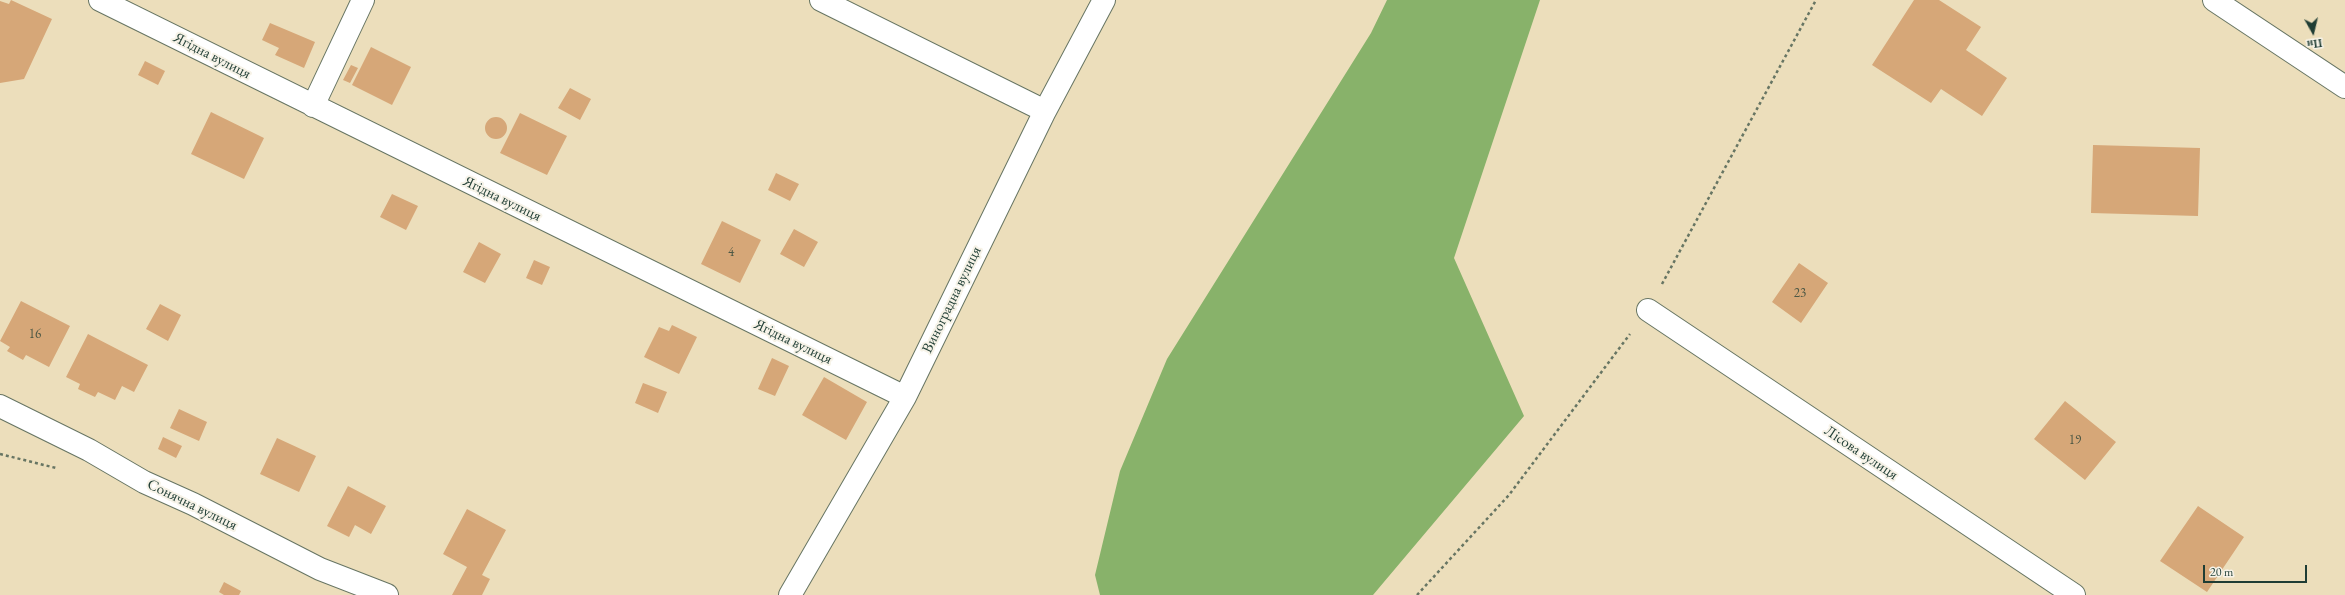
<!DOCTYPE html>
<meta charset="utf-8">
<style>
body{margin:0}
#map{position:relative;width:2345px;height:595px;overflow:hidden;background:#ecdebb;font-family:"EB Garamond",serif}
canvas{display:block}
.north{position:absolute;left:2293px;top:12px;width:40px;height:40px;-webkit-text-stroke:3px #f7f3e8;paint-order:stroke;rotate:172deg;font-size:11px;font-weight:700;line-height:16px;text-align:center;color:#1f3d34}
.north::after{content:'';display:block;margin:auto;width:14px;height:18px;background:#1f3d34;clip-path:polygon(50% 0,100% 100%,50% 72%,0 100%)}
.scale{position:absolute;left:2203px;top:565px;width:104px;height:18px;box-sizing:border-box;border:2px solid #1f3d34;border-top:0;padding-left:5px;font-size:12px;line-height:14px;white-space:nowrap;color:#1f3d34;-webkit-text-stroke:3px #f7f3e8;paint-order:stroke}
</style>
<div id="map">
<canvas width="2345" height="595"></canvas>
<div class="north">Пн</div>
<div class="scale">20 m</div>
</div>
<script>
const ctx = document.querySelector('canvas').getContext('2d');
ctx.lineJoin = 'round';
function fill(path, color) { ctx.fillStyle = color; ctx.fill(path, 'evenodd'); }
function strokePath(path, color, width, dash) { ctx.strokeStyle = color; ctx.lineWidth = width; ctx.lineCap = dash ? 'butt' : 'round'; ctx.setLineDash(dash || []); ctx.stroke(path); }
function label(font, color, halo, rows, align = 'center') {
  ctx.font = font + ' "EB Garamond",serif'; ctx.lineWidth = 4; ctx.setLineDash([]); ctx.textBaseline = 'middle'; ctx.strokeStyle = halo; ctx.fillStyle = color; for (const [text, x, y, turn = 0] of rows) {
    ctx.save(); ctx.translate(x, y); ctx.rotate((+turn || 0) * Math.PI / 180); ctx.textAlign = isNaN(turn) ? turn : align; if (halo) ctx.strokeText(text, 0, 0); ctx.fillText(text, 0, 0); ctx.restore();
  }
}
fill(new Path2D(`
 M1387,0H1540L1454,258L1524,416L1373,595H1100L1095,575L1120,471L1167,359L1371,33Z`), '#88b26a');
fill(new Path2D(`
 M11,0L52,19L24,79L0,83V1L9,4Z
 M1914,0H1939L1981,27L1966,50L2007,78L1982,116L1941,89L1931,103L1872,65Z
 M270,23L315,42L304,68L275,55L279,48L262,40Z
 M371,47L411,67L392,105L352,85Z
 M145,61L165,71L158,85L138,75Z
 M351,65L358,68L350,83L343,80Z
 M570,88L591,99L580,120L558,108Z
 M211,112L264,138L244,179L191,154Z
 M520,113L567,136L547,175L500,153Z
 M485 128a11 11 0 1 1 22 0a11 11 0 1 1-22 0Z
 M2093,145L2200,148L2198,216L2091,213Z
 M776,173L799,184L790,201L768,190Z
 M392,194L418,206L406,230L380,217Z
 M722,221L761,240L740,283L701,264Z
 M794,229L818,242L804,267L780,254Z
 M479,242L501,254L485,283L463,272Z
 M534,260L550,267L542,285L526,278Z
 M1799,263L1828,283L1801,323L1772,302Z
 M21,301L70,326L49,367L26,355L23,360L7,351L10,347L0,341Z
 M160,304L181,315L168,341L146,329Z
 M672,325L697,337L679,374L644,357L659,327L669,331Z
 M88,334L148,365L134,392L122,386L115,400L98,392L95,397L78,389L80,384L66,377Z
 M772,358L789,366L775,396L758,389Z
 M824,377L867,402L846,440L802,415Z
 M643,383L667,392L658,413L635,403Z
 M2065,401L2116,442L2085,480L2034,439Z
 M179,409L207,422L199,441L170,428Z
 M163,437L182,446L176,458L158,449Z
 M277,438L316,456L299,492L260,474Z
 M348,486L386,506L371,534L355,525L349,537L327,526Z
 M2198,506L2244,537L2207,592L2160,561Z
 M467,509L506,530L482,575L490,579L482,595H452L467,567L443,554Z
 M224,582L241,591L239,595H224L219,592Z`), '#d6a778');
const minor = new Path2D(`
 M100,0L905,397
 M821,0L1045,111
 M2214,0L2345,87
 M313,106L363,0
 M1648,310L2074,595
 M0,406L89,450L144,482L193,504L320,569L387,595
 M790,595L905,397L1045,111L1104,0`);
strokePath(minor, '#677563', 24);
strokePath(new Path2D(`
 M1662,284L1816,0
 M0,454L56,468
 M1417,595L1509,495L1630,334`), '#677563', 2.5, [3, 3]);
strokePath(minor, '#fff', 22);
label('13px', '#4d5845', null, [
 ["4",731,252],
 ["23",1800,293],
 ["16",35,334],
 ["19",2075,440]
]);
label('15px', '#1f3d34', '#f7f3e8', [
 ["Ягідна вулиця",212,56,27],
 ["Ягідна вулиця",502,199,26],
 ["Виноградна вулиця",952,300,-64],
 ["Ягідна вулиця",793,342,26],
 ["Лісова вулиця",1861,453,34],
 ["Сонячна вулиця",192,505,26]
]);
</script>
